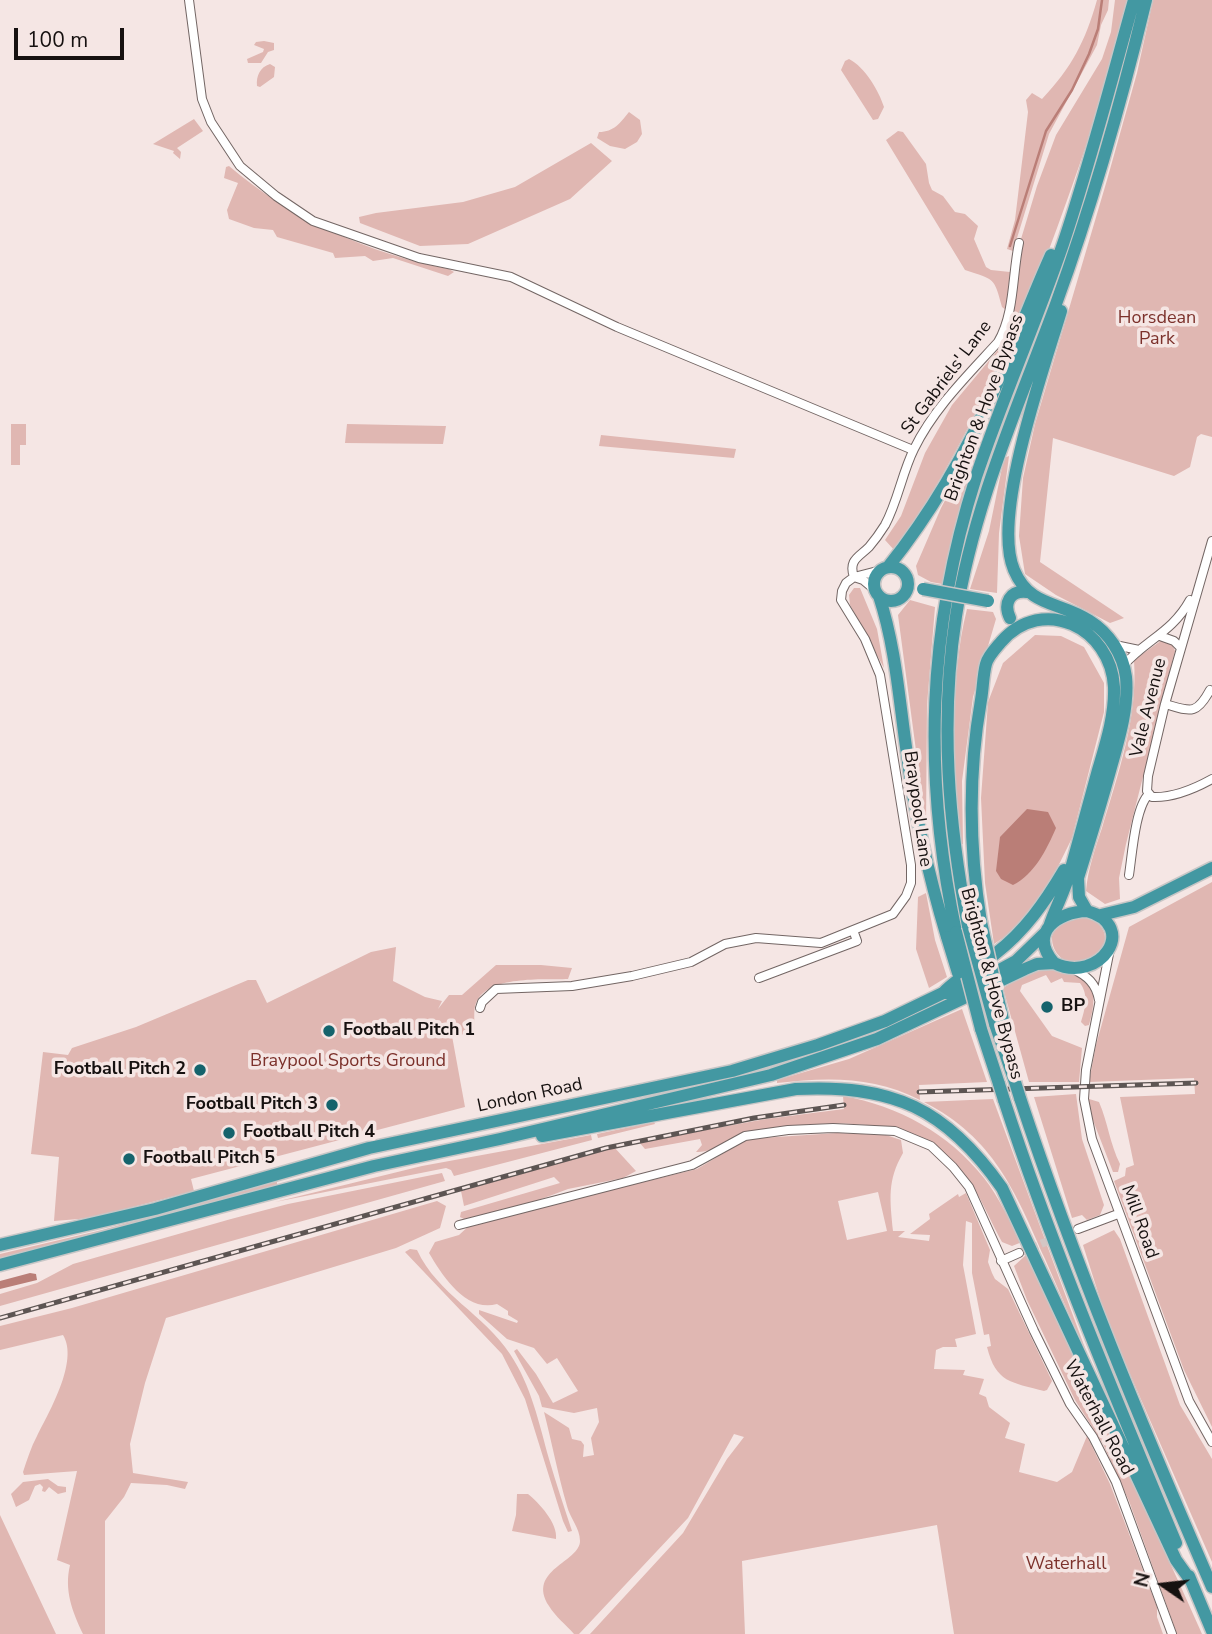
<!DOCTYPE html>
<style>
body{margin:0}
#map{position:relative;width:1212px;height:1634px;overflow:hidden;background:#f5e6e4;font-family:"Nunito Sans",sans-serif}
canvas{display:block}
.north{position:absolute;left:1128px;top:1550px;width:70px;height:70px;-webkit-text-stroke:5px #f5e6e4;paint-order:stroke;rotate:284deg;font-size:19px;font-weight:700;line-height:28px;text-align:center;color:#161110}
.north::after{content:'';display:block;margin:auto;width:24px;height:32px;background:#161110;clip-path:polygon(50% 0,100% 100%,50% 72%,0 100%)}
.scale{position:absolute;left:14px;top:28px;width:110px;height:32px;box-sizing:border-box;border:4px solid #161110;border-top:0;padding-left:9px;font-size:21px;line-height:24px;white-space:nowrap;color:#161110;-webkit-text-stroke:5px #f5e6e4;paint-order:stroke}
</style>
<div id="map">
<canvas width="1212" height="1634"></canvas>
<div class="north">N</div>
<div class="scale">100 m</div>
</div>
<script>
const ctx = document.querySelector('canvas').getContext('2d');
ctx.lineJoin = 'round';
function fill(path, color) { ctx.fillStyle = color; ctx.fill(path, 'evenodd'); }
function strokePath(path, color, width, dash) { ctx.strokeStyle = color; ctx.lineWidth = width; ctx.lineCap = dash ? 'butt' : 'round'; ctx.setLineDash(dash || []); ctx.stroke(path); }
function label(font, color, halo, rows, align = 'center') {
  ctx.font = font + ' "Nunito Sans",sans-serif'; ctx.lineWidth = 7; ctx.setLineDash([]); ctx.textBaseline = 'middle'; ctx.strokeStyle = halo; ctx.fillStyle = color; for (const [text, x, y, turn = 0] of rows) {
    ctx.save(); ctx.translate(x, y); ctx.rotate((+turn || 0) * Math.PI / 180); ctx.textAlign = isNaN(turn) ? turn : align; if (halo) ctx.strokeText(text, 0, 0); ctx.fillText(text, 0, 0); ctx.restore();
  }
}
fill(new Path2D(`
 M1097,0H1109L1108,10L1101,25L1097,45L1049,134L1013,251L1007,249L1015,220L1028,112L1026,100L1032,93L1042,99C1072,67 1085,42 1097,0Z
 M1115,0H1128C1101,114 1061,219 1019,329L1013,319L1021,239L1037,186L1056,135L1102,59L1111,32Z
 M1153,0H1212V437L1201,434L1197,437L1190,467L1174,476L1053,438L1040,562L1124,618L1110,623L1056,595L1025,574L1019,536L1023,478L1035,424L1107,180L1137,73Z
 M264,41L274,43V50L268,52L261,63H248L247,59L263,52L264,49L254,45L256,42Z
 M849,59C865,67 879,91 884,107L878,119L873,120L841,70L845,61Z
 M270,64L275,67L274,77L260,87L257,86C256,76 260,67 270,64Z
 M629,112L640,120L642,134L637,142L625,149L610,146L597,138L599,132C614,132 620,123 629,112Z
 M194,119L203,131L177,148L181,152L180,159L173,153L174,151L153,144Z
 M898,131L903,132L926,164L929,183L932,190L943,196L955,212L965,214L978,226L974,239L986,267L991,270L1010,272L1006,310L1002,307C994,277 995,280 965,270L886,140Z
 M591,143L612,161L570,199L468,244L420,246L360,223L359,217L376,213L463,202L515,187Z
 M229,166C291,219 370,254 449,269L454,272L448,276L393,258L373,261L365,256L335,258L333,253L277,237L273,230L254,228L229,219L227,210L238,183L224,178L226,167Z
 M1002,345L1008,347C974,418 940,486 895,551L885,540L901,516L925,453L952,405Z
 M11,424H26V445H20V465H11Z
 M347,424L443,426H446L443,444L345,443Z
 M601,435L736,449L734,458L599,446Z
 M981,442L980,450L963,495L942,584L931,582L918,575L916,566L941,508L975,443Z
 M1009,456L999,533L997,593L970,589L989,531L1004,458Z
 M854,588H860L877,629L884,668L850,605L849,595Z
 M910,600L935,607L927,705L926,826L898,615Z
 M967,609L993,612L996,619L973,697L962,781L963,844L958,845C954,772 949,679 967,609Z
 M1035,635L1061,636L1084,647L1104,683V712L1072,838L1044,895L1009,934L994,944L985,883L981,798L988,702L1003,663Z
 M1162,640L1172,644L1175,651L1173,658L1126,844L1119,878L1120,899L1105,904L1086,891C1088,869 1095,849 1102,828C1118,774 1138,718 1134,660Z
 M1212,882V1427L1184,1370L1114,1181L1125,1176L1126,1168L1134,1165L1120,1097L1195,1094L1194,1078L1089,1082L1096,1045L1129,927Z
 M926,893L935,940L947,977L929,988L916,949L918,897Z
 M1089,916C1101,925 1108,931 1104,947C1100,951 1095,957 1091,959C1069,971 1047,954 1053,930L1067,918Z
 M396,947L393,981L425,997L442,1001L438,1009L449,995H462L496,965H541L572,968L568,979C543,980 487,975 476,1003C473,1009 475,1023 474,1030L456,1037L450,1025L465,1107L191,1179L194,1191L91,1218L54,1221L59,1157L31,1154L43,1052L68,1055L72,1048L136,1027L248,980H256L267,1003L371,952Z
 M1049,968C1092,976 1100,985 1089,1025L1085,1026L1081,1022C1085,1009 1089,995 1080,983L1064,982L1062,978L1051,983L1046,975L1022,985L1020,991L1052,1036L1082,1048L1079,1082H1029L1003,988L1031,971Z
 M962,1009L987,1082L919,1085L920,1100C874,1076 827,1077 777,1083V1080L849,1059Z
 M1076,1094L1082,1139L1104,1205L1100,1215L1087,1220L1082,1215L1072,1218L1034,1097Z
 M843,1096C899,1106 948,1133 984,1178C999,1197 1009,1221 1022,1242L1012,1246L1002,1242C987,1215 975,1181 952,1160C901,1111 809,1122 746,1133C727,1136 717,1153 696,1152L702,1145L700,1139L645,1149L639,1142L766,1119L844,1109Z
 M993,1099L1092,1367C1076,1331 1061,1295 1045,1259C1015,1191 994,1138 924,1102Z
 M1089,1099L1099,1102C1108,1123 1110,1144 1120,1164L1118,1172H1113L1089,1110Z
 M654,1122L655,1124L598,1138L597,1134Z
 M837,1133L886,1135L901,1140L903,1153C887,1181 890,1199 893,1231H905L898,1237L929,1241L930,1235L910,1234L930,1219L929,1214L958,1194L959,1197L966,1193L990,1250L988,1262L992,1273L995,1279L1008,1289L1052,1381L1047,1390L1044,1391C1011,1382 996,1383 987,1347L991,1346L989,1334L984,1335L972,1273V1223L966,1221L963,1265L976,1334L955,1339L957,1347H943L936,1350L934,1369L965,1370L963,1375L984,1379L979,1394L986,1397L989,1407L1010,1423L1005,1438L1025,1444L1019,1472L1057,1482L1072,1472L1087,1436L1110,1484L1157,1607V1617L1163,1634H954L937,1525L742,1561L745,1634H590L683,1533L727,1459L744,1437L734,1434L688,1518L579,1634H574C566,1625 555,1616 549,1606C526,1570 580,1562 580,1541C580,1528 570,1518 567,1506C558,1475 552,1443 544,1412L569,1428L572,1439L581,1441L584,1445L583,1457L594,1455L591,1438L599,1422L597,1408L574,1413L542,1407L539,1396L514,1351L517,1349L536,1374L553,1403L578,1391L557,1358L547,1364L534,1348L507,1339L479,1314V1310L517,1323L518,1321L508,1315V1311L497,1304C466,1313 442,1275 429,1253L435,1242L459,1235L471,1224L697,1169L747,1139ZM878,1192L887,1231L847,1240L838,1201Z
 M591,1135L592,1140L454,1176L451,1170L446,1168L275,1202L422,1166Z
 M614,1147L636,1171L623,1178L568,1189L528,1204L466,1220L460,1217L461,1212L560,1183L554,1177L464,1206L461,1191Z
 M442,1173L445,1181L0,1306V1294L37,1283L73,1264L231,1219L288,1204Z
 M277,1181V1185L0,1258V1254L102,1230Z
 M437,1201L446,1206L440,1228L396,1248L166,1318L145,1383L130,1444L133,1473L188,1482L185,1489L167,1485L131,1483L124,1497L105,1521V1634H83C72,1611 64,1590 70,1565L57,1560L77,1471L24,1475L23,1472C27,1460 31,1447 37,1436C49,1412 79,1361 63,1335L0,1350V1326L72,1308Z
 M1114,1230L1120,1239L1180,1405L1212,1459V1562L1108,1324L1083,1245Z
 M410,1249L417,1250C438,1295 484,1314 510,1354C531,1385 539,1423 549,1459C556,1483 564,1507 572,1531L568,1532L563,1521L525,1399L502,1354L405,1252Z
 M1027,1254C1083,1382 1146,1506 1202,1634H1177L1129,1501L1103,1444L1075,1400L1027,1300L1014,1266Z
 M48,1479L58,1486L66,1487V1492L58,1494L49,1487L45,1492L42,1491L43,1487L40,1484L35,1486L29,1500L16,1507L11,1494L23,1482Z
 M517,1494H528C539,1503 558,1523 556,1539L512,1531L516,1515Z
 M0,1515L56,1634H0Z`), '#e0b7b2');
fill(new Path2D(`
 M1027,809L1048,812L1056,828C1047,849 1034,875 1013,885L1001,879L996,871L1000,837Z
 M30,1273L36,1274L37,1280L0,1289V1281Z`), '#ba7e77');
strokePath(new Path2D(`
 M1010,246L1046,131L1072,90L1089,54L1098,29L1102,0`), '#ba7e77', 2.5);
strokePath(new Path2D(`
 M1019,1253L1072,1231`), '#d4c6c4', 8, [8, 4]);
const minor = new Path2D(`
 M189,0L202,99L211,122L240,166L276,196L313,221L419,258L511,277L617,327L913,450
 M1212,541L1165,704L1148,776L1147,791L1152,797C1173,798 1194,789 1212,779
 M854,577C848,560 859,557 869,547C875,540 880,533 885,525C898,501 902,473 914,449C934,408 968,375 998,342C1015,313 1012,275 1019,243
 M854,577L863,580L875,590
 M1160,636L1174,641L1180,647
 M1115,645L1139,650
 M1123,666C1145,640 1172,633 1190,600
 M1165,704C1190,711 1196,716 1210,690
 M1129,875C1132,856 1135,807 1149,794
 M1110,949L1086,1070L1084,1099L1092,1139L1189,1401L1212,1442
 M1073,969C1087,976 1096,983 1099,1000
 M759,978L857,941L853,930
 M480,1008L482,1002L496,989L572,986L632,976L691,962L725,944L756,938L821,943L893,914L906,896L911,883V865L880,675L865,639L841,600L842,591L846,583L854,577L881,570
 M459,1225L692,1165L745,1136L788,1130L833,1128L895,1131L931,1146L953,1167L969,1187L1034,1331L1070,1404L1093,1437L1116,1482L1172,1634
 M1078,1229L1118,1214
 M1001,1261L1019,1253`);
const highway = new Path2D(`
 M1061,311C1044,368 991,516 1014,570C1030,608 1060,601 1090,621C1109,633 1123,654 1126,677C1129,708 1118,742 1110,771C1100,807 1089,843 1078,878L1079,897L1087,911
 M888,567C933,511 968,449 997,384C1016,341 1032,297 1051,255
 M874 584a17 17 0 1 1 34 0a17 17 0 1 1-34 0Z
 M879,596C896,648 899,700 907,754C915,816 929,877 947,937
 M1010,618C1003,603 1010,590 1027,592
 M1087,911C1140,926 1100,985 1054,963C1028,933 1057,912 1087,911Z
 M1101,915L1134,907L1212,868
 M981,922C969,848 968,774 981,700C983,689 983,675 986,664C988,656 996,648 1001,642C1043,594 1111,628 1114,687C1115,715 1106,743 1098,770C1089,804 1079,838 1070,872C1065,891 1055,908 1049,927
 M968,926C948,822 940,720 956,616C973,506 1018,407 1056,304C1092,205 1121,103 1146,0
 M956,932C923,776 927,630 976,477C1002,399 1036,323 1063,244C1090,164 1111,82 1134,0
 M943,993C958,977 979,967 995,954C1025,931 1045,902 1064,870
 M995,1024L1015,1082
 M981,1029L999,1084
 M1020,1098C1075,1264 1142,1426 1212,1587
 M1004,1100C1053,1250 1115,1396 1176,1543
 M542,1136L796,1089C892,1084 946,1108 1002,1188L1176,1560L1191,1581
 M0,1245L155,1209L369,1148L732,1071L818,1045L885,1021L943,993H957L1016,961L1046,932
 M0,1265L374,1166L500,1139L771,1075L877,1039L1025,969L1037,964L1054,963
 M1189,1576L1212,1631`);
strokePath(minor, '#736664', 10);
strokePath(highway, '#c7c6c6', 15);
strokePath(minor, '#fff', 8);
strokePath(highway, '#4398a2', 12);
const rail = new Path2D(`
 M919,1092L1196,1083
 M0,1318L606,1148L754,1118L844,1105`);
strokePath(rail, '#5d5553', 5);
strokePath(rail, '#f5e6e4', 2.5, [8]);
const highwayBridge = new Path2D(`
 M923,589L988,601
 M981,922L1003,1020
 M968,926L995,1024
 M956,932L981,1029
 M947,937L958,973
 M1015,1082L1020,1098
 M999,1084L1004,1100`);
strokePath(highwayBridge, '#c7c6c6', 15, []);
strokePath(highwayBridge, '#4398a2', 12);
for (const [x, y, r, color] of [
 [1047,1007,7,"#15636c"],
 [329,1031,7,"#15636c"],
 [200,1070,7,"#15636c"],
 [332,1105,7,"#15636c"],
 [229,1133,7,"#15636c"],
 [129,1159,7,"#15636c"]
]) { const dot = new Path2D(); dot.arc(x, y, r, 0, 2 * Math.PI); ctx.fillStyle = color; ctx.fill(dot); strokePath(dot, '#f5e6e4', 2.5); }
label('18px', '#7c312b', '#f5e6e4', [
 ["Horsdean",1157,319],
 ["Park",1157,340],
 ["Braypool Sports Ground",348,1062],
 ["Waterhall",1066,1565]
]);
label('18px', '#161110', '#f5e6e4', [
 ["St Gabriels' Lane",947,378,-53],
 ["Brighton & Hove Bypass",985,408,-70],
 ["Vale Avenue",1149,708,-76],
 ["Braypool Lane",917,809,82],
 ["Brighton & Hove Bypass",991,984,75],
 ["London Road",530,1096,-12],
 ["Mill Road",1139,1222,70],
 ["Waterhall Road",1098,1418,62]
]);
label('bold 18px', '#161110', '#f5e6e4', [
 ["BP",1061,1007],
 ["Football Pitch 1",343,1031],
 ["Football Pitch 2",186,1070,"right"],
 ["Football Pitch 3",318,1105,"right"],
 ["Football Pitch 4",243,1133],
 ["Football Pitch 5",143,1159]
], 'left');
</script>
